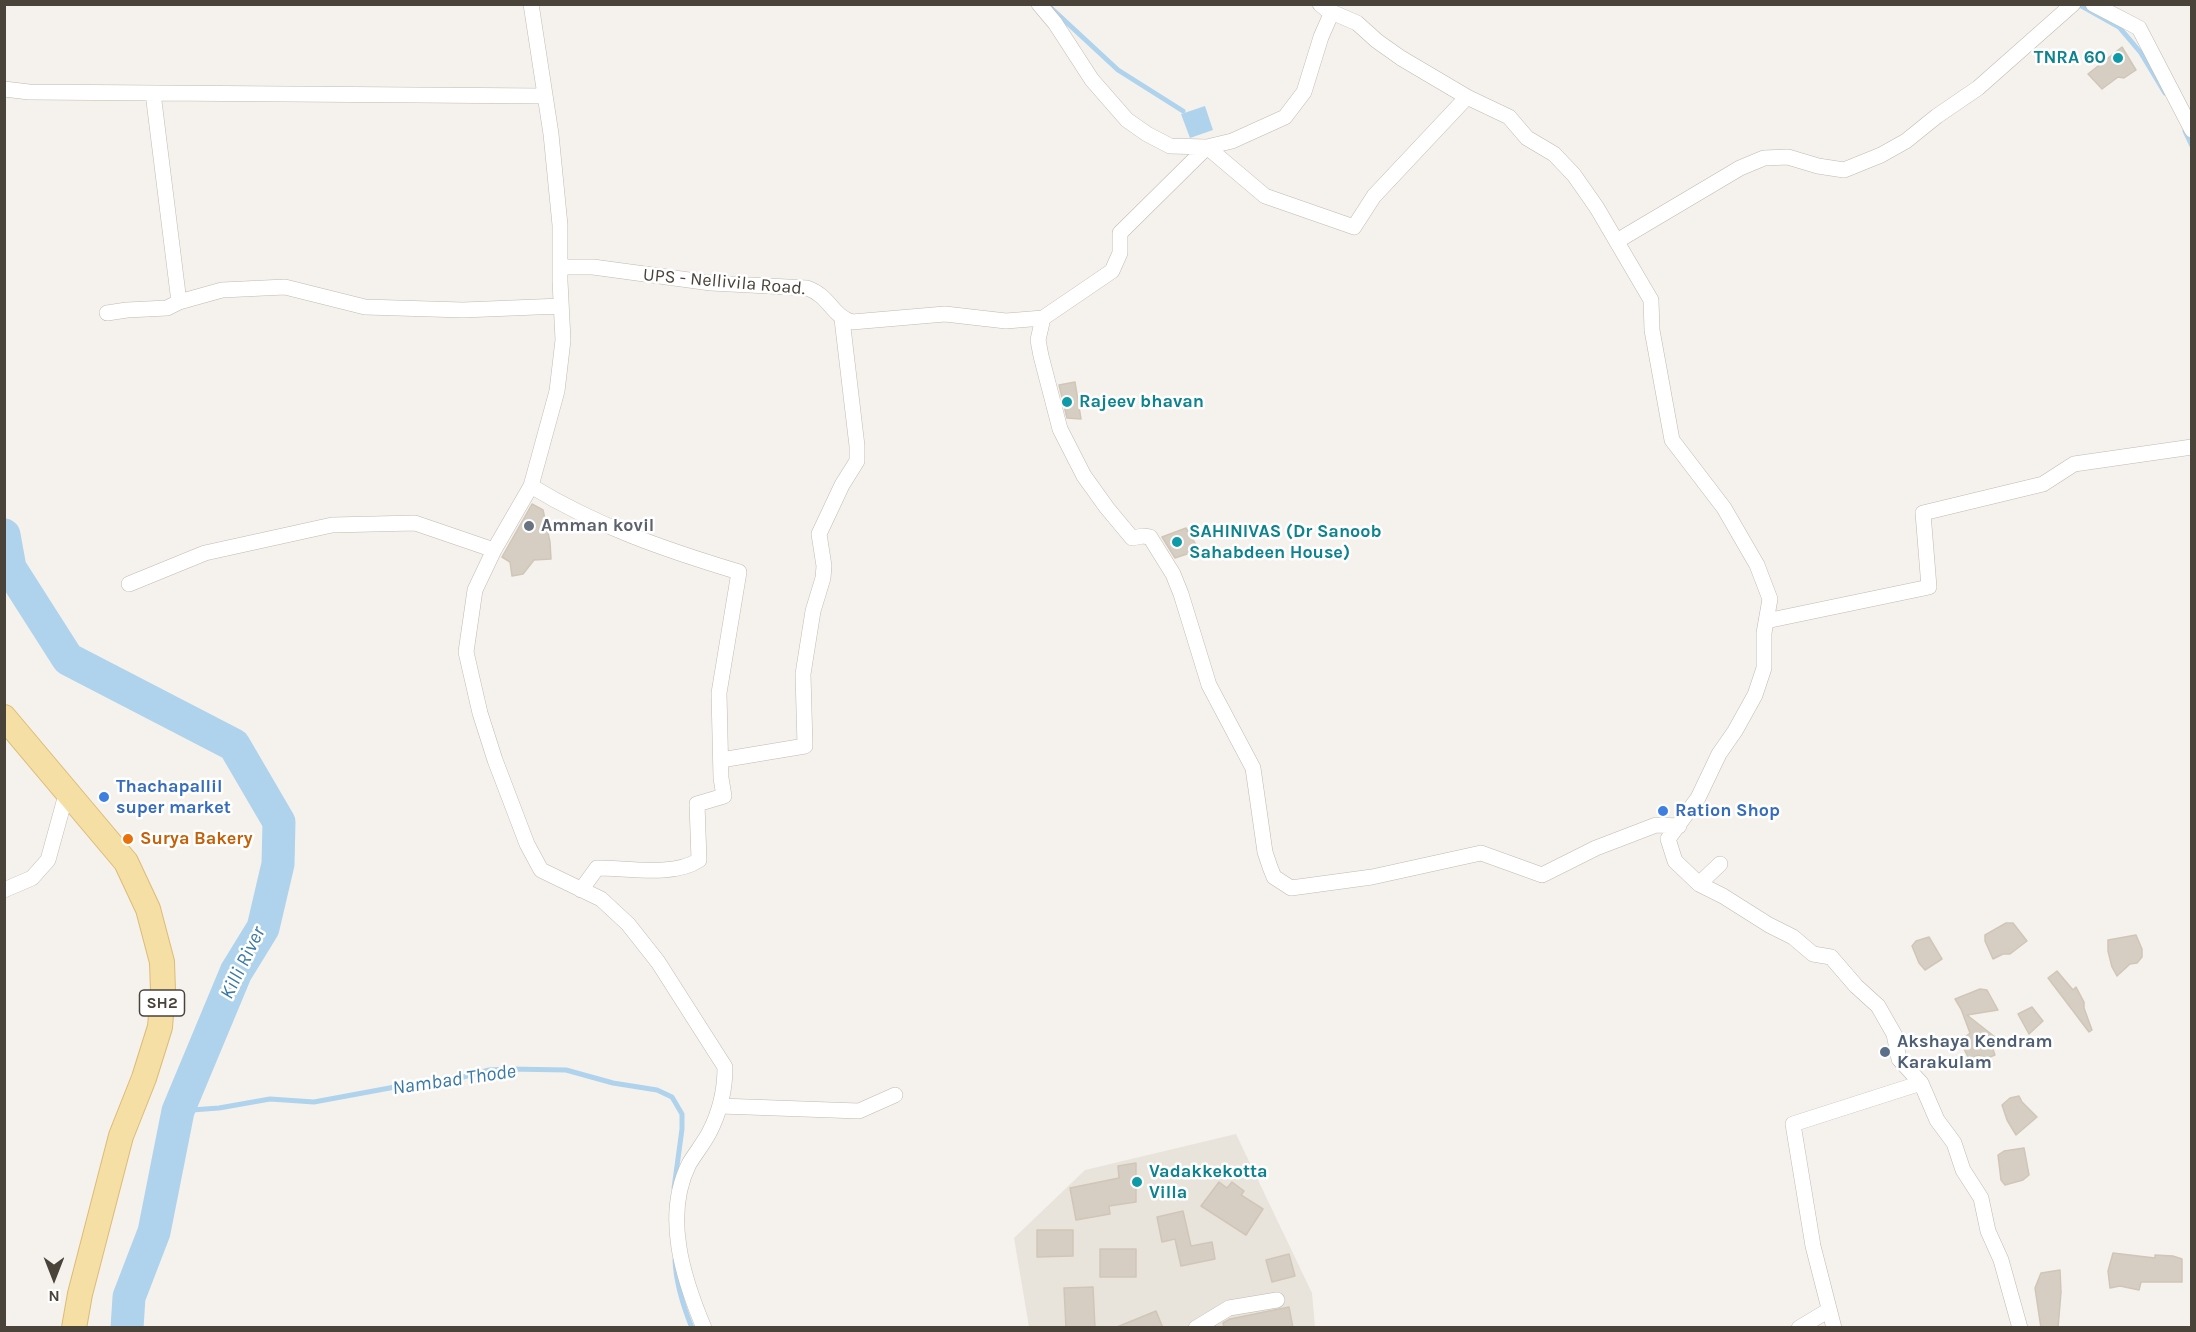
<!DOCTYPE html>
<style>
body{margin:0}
#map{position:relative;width:2196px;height:1332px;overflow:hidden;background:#f5f2ed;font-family:Karla,sans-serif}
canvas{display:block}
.frame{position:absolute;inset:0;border:6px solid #49433a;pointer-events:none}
.north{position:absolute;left:24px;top:1248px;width:60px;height:60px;-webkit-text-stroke:4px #fff;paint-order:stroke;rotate:180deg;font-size:16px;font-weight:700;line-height:24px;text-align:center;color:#49433a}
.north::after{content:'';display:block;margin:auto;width:21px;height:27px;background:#49433a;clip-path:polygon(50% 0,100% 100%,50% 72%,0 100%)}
</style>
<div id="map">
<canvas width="2196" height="1332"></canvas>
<div class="frame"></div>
<div class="north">N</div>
</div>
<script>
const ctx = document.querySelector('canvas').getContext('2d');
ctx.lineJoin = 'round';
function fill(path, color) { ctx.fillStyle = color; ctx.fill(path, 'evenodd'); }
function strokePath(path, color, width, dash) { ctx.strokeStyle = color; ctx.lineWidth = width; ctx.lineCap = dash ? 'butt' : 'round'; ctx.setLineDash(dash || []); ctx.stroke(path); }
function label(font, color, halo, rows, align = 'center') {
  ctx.font = font + ' Karla,sans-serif'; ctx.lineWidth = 5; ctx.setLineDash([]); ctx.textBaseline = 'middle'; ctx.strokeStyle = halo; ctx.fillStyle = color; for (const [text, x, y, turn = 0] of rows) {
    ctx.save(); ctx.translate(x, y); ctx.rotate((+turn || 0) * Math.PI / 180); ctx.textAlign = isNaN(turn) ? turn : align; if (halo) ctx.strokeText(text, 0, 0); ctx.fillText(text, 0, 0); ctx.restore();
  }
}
fill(new Path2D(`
 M1236,1134L1312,1293L1315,1327H1029L1014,1238L1085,1170Z`), '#e8e4db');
fill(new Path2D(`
 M1205,106L1213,130L1190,138L1181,114Z`), '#afd3ec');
strokePath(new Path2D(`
 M2078,4L2119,27L2141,53L2165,93
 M1050,7L1118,70L1183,111
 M2185,131L2192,146
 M178,1111L219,1108L270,1099L314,1102L422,1082L456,1079L489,1070L509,1069L566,1070L613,1083L657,1090L672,1097L682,1114V1129L674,1188
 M675,1260C676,1284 683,1306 692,1328`), '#afd3ec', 5);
strokePath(new Path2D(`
 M4,535L10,568L68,659L234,745L279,822L278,864L263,928L236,972L178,1111L154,1232L129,1297L127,1328`), '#afd3ec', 33);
const building = new Path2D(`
 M2122,47L2136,70L2124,78L2118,77L2102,89L2088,74Z
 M1075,382L1081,419L1067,418L1059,385Z
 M532,504L543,510L550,542L551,559L534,560L523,574L512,576L510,562L502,557Z
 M1186,528L1199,550L1175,558L1162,537Z
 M2006,923H2013L2027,941L2010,954H2003L1993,959L1985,941V935Z
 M2136,935L2142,949V957L2137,963L2130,964L2117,976L2112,967L2108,951V940Z
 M1929,937L1942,959L1925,970L1919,963L1912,946L1916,941Z
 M2057,971L2073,990L2076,987L2084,1002V1008L2092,1030L2089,1032L2048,978Z
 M1980,989L1987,990L1998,1010L1967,1015L1995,1037L1991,1044L1995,1055L1985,1059L1979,1055L1969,1059L1960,1041L1970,1033L1961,1009L1955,999Z
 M2032,1007L2043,1021L2029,1034L2018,1014Z
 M2019,1096L2022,1102L2037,1117L2016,1135L2007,1120L2002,1105L2010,1098Z
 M2024,1148L2029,1175L2023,1180L2005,1185L2001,1180L1998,1155L2004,1151Z
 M1136,1163V1202L1109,1206L1110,1214L1076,1220L1070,1188L1119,1178L1118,1166Z
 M1219,1182L1227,1188L1232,1182L1244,1191L1241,1195L1263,1209L1246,1235L1201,1206Z
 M1183,1211L1191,1246L1212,1242L1215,1259L1181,1266L1175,1239L1162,1242L1157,1217Z
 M1037,1230H1073V1256L1037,1257Z
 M1100,1249H1136V1277H1100Z
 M2113,1253L2155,1258V1255L2173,1256L2182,1259V1282H2141L2139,1290L2120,1286L2110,1288L2108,1271Z
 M1289,1254L1295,1276L1272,1282L1266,1260Z
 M2060,1270L2061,1292L2058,1328H2041L2035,1288L2041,1273Z
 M1093,1287L1095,1328H1066L1064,1288Z
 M1289,1307L1293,1328H1224L1223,1323L1230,1319Z
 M1156,1311L1163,1328H1117V1327Z`);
fill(building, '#d6cec3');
strokePath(building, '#d0c6b7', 1.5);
const street = new Path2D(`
 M531,4L551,134L560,225V281L563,340L557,391L531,486L494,550L475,590L466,652L480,713L495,760L527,844L541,870L601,899L628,924L658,962L725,1067C725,1091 720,1112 709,1133C703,1144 695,1154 689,1164C663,1216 683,1278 704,1328
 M1039,4L1055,23L1092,80L1127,120L1147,134L1170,146L1207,147L1232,141L1285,117L1304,92L1321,37L1332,12
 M1320,4L1327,10L1357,23L1377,41L1401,58L1467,97L1509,117L1527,138L1554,154L1574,175L1597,208L1651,300L1652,330L1672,440L1724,508L1757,565L1770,599L1764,633V668L1755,695L1735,731L1719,754L1698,798L1668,839L1675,861L1699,884L1723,896L1769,925L1793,937L1813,954L1831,957L1856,986L1878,1006L1894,1034L1899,1059L1921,1083L1937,1120L1954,1143L1963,1170L1981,1198L1988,1231L2001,1260L2020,1328
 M2093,4L2139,28L2192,130
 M4,89L29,92L545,96
 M153,93L179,302
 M1617,241L1740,168L1764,158L1788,157L1818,166L1844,170L1881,155L1906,141L1937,116L1978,88L2073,4
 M560,267H593L711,283L807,288C830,296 831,315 852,322L945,314L1006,321L1043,318L1038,340L1041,356L1060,429L1084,476L1107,508L1132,538L1143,536L1150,537L1173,574L1181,594L1209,685L1253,768L1265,852L1270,867L1274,877L1291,888L1372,877L1481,853L1542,875L1596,848L1656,825L1679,826
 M107,313L127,310L167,308L179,302L222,290L285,287L365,307L463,310L561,306
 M1043,318L1112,271L1120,253V233L1207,147L1265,196L1354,227L1374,196L1467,97
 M531,486C596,526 666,550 739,572L719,693L721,778L724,796L697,804L699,860C674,877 627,868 597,868L581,890
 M129,584L205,553L332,525L415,523L494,550
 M1766,621L1929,587L1923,513L2043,484L2074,464L2192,447
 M721,760L805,746L803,674L813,611L823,578L824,566L819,534L842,485L857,461V446L842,319
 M1699,884L1720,864
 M4,890L32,878L48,860L67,791
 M720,1106L859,1111L895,1095
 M1196,1328L1229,1308L1277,1300
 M1799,1328L1829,1310
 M1834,1328L1813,1246L1793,1124L1921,1083`);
const primary = new Path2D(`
 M4,717L126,862L148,909L162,962L163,991L160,1027L144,1078L121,1136L80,1294L74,1328`);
strokePath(street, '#c0bab0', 16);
strokePath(primary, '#dbbc75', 26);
strokePath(street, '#fff', 15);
strokePath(primary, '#f6dfa4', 24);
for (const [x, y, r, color] of [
 [2118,58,6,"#0f9aa8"],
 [1067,402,6,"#0f9aa8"],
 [529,526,6,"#6b7280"],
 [1177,542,6,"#0f9aa8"],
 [104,797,6,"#3f7fe0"],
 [1663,811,6,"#3f7fe0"],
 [128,839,6,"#e8710a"],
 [1885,1052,6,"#5c6f8a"],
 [1137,1182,6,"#0f9aa8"]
]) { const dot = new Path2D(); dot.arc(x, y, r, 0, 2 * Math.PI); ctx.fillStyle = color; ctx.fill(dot); strokePath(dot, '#fff', 2); }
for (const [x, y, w] of [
 [162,1003,45]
]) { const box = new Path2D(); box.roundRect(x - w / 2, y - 13, w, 26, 4.5); ctx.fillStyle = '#fff'; ctx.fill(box); strokePath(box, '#49433a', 1.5); }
label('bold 16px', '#49433a', null, [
 ["SH2",162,1003]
]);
label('bold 18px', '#0d838f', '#fff', [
 ["TNRA 60",2106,58,"right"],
 ["Rajeev bhavan",1079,402],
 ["SAHINIVAS (Dr Sanoob",1189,532],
 ["Sahabdeen House)",1189,553],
 ["Vadakkekotta",1149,1172],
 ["Villa",1149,1193]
], 'left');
label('18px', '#49433a', '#fff', [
 ["UPS - Nellivila Road.",724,282,5]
]);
label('bold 18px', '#5b616d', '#fff', [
 ["Amman kovil",541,526]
], 'left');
label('bold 18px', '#366cbe', '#fff', [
 ["Thachapallil",116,787],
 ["super market",116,808],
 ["Ration Shop",1675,811]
], 'left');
label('bold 18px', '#c56008', '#fff', [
 ["Surya Bakery",140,839]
], 'left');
label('bold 18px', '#4e5e75', '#fff', [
 ["Akshaya Kendram",1897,1042],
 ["Karakulam",1897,1063]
], 'left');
label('italic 20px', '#3979a6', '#fff', [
 ["Killi River",243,963,-64],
 ["Nambad Thode",454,1080,-8]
]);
</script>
